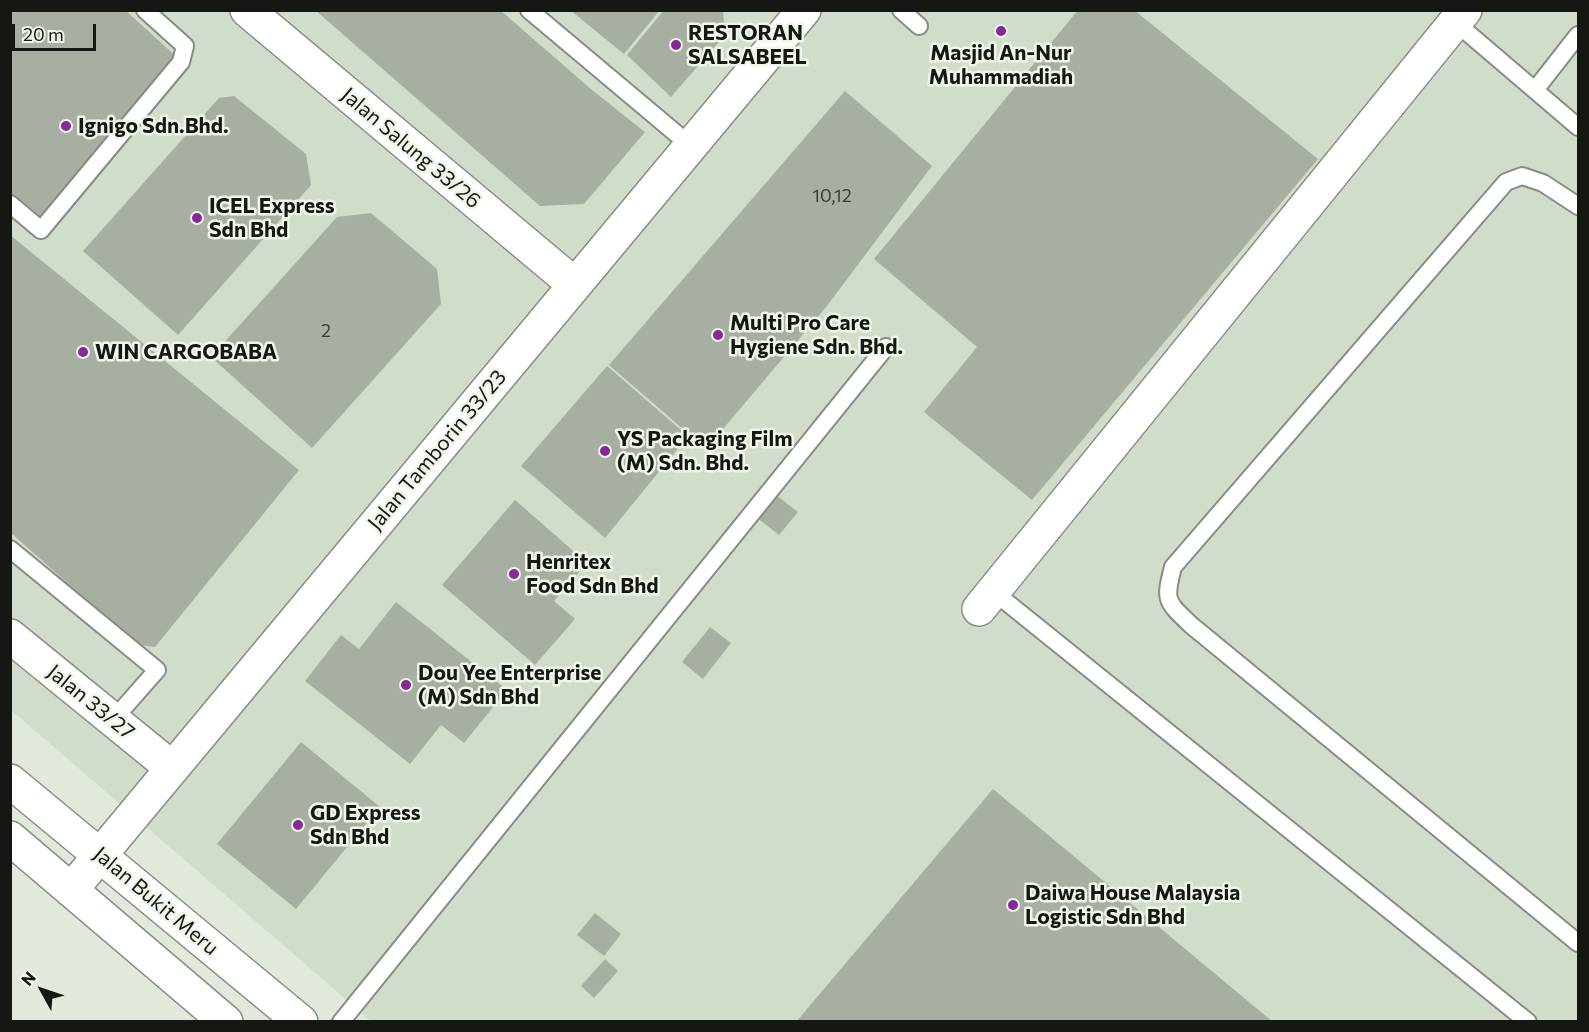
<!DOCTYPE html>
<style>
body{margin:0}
#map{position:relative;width:1589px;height:1032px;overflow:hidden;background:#e1e9dc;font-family:Commissioner,sans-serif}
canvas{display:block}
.frame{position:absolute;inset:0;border:12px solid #141712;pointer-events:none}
.north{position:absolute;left:12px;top:960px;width:60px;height:60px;-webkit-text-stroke:4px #eef6e9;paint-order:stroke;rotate:310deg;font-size:16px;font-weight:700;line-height:24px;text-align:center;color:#141712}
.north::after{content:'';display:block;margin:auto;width:21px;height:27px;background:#141712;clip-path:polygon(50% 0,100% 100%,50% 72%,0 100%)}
.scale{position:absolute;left:12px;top:24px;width:84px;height:27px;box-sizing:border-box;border:3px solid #141712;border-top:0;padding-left:8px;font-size:18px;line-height:21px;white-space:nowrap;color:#141712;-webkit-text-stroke:4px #eef6e9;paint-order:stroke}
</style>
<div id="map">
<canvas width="1589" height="1032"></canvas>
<div class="frame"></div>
<div class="north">N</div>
<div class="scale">20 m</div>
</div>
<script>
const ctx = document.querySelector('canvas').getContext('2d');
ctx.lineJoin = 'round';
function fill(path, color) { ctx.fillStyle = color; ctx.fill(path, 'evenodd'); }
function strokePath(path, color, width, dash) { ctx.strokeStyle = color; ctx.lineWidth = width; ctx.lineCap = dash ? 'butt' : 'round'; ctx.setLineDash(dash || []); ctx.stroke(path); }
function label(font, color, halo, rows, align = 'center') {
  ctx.font = font + ' Commissioner,sans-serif'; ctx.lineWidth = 5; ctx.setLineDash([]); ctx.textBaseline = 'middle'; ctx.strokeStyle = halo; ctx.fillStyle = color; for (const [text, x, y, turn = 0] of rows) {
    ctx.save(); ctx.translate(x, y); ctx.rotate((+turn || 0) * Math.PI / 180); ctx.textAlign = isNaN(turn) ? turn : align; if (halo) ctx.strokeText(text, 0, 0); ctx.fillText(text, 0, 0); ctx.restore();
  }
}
fill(new Path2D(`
 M11,11H1578V1021H371L11,710Z`), '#d1ddca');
fill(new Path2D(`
 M10,10H125L179,59L43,220L10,194Z
 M315,10H500L592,90L645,132L584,204L540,206Z
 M570,10H660L624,54Z
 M664,10H723L725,35L671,97L627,55Z
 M1078,10H1134L1318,159L1032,500L924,412L977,347L874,259Z
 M845,91L932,166L827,306L706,449L609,365Z
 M234,96L306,154L311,185L178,335L83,251L219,98Z
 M371,213L437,269L441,304L312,448L211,357L337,217Z
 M10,235L299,470L155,647L137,645L10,532Z
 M607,366L688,436L605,538L521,466Z
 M776,495L798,512L779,535L757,518Z
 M515,500L587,563L554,601L575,619L535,665L442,585Z
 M396,602L507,690L464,743L441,725L410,764L305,681L341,635L359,649Z
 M710,627L731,643L703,679L682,662Z
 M301,742L380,807L296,909L217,844Z
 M993,789L1273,1022H796Z
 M595,913L621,934L604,956L577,935Z
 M605,959L618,971L594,998L581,986Z`), '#a7afa2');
const lane = new Path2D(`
 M529,10L691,146
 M901,10L919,26
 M1455,22L1578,127
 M1535,90L1578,35
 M10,204L41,230L181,62L185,46L145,10
 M1578,206L1543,183L1522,176L1506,182L1173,567C1164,601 1166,601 1191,625L1578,943
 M10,549L157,670L113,720
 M994,592L1528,1022
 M341,1022L886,347`);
const street = new Path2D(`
 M247,10L575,285
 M979,609L1465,10
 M10,636L172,768
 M71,890L804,10`);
const secondary = new Path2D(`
 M10,781L301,1022
 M10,838L226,1022`);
strokePath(lane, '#868d81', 20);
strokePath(street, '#868d81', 36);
strokePath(secondary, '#868d81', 36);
strokePath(lane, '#fff', 16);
strokePath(street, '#fff', 33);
strokePath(secondary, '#fff', 33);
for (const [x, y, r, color] of [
 [1001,31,6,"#842995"],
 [676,45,6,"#842995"],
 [66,126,6,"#842995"],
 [197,218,6,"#842995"],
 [718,335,6,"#842995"],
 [83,352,6,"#842995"],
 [605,451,6,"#842995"],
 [514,574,6,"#842995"],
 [406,685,6,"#842995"],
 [298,825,6,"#842995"],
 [1013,905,6,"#842995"]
]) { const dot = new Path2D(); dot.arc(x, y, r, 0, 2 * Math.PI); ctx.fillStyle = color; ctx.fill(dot); strokePath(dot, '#eef6e9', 2); }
label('18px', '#393d36', null, [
 ["10,12",832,196],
 ["2",326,331]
]);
label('bold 21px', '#141712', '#eef6e9', [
 ["RESTORAN",688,33],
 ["SALSABEEL",688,57],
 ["Masjid An-Nur",1001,53,"center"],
 ["Muhammadiah",1001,77,"center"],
 ["Ignigo Sdn.Bhd.",78,126],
 ["ICEL Express",209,206],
 ["Sdn Bhd",209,230],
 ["Multi Pro Care",730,323],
 ["Hygiene Sdn. Bhd.",730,347],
 ["WIN CARGOBABA",95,352],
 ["YS Packaging Film",617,439],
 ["(M) Sdn. Bhd.",617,463],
 ["Henritex",526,562],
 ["Food Sdn Bhd",526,586],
 ["Dou Yee Enterprise",418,673],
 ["(M) Sdn Bhd",418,697],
 ["GD Express",310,813],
 ["Sdn Bhd",310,837],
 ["Daiwa House Malaysia",1025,893],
 ["Logistic Sdn Bhd",1025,917]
], 'left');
label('21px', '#141712', '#eef6e9', [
 ["Jalan Salung 33/26",411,148,40],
 ["Jalan Tamborin 33/23",437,450,-50],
 ["Jalan 33/27",91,702,39],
 ["Jalan Bukit Meru",156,901,40]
]);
</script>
